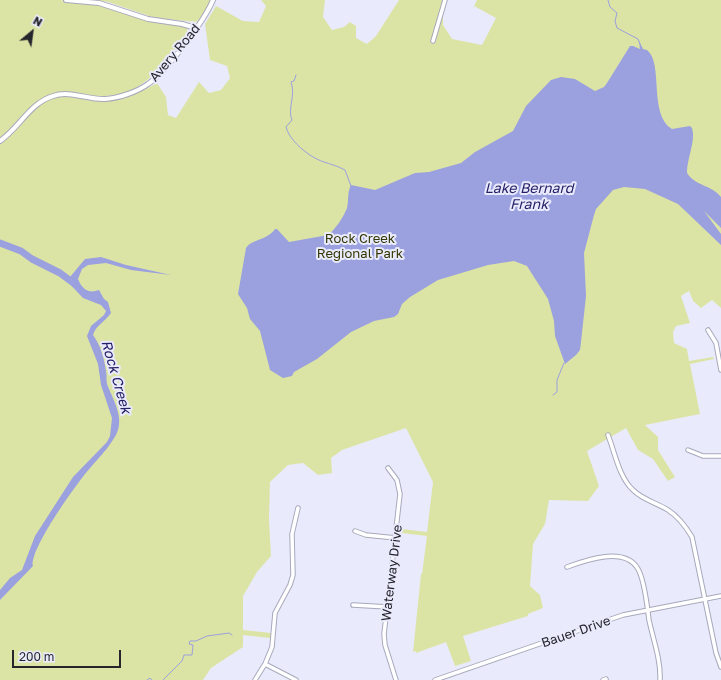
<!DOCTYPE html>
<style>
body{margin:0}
#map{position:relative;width:721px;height:680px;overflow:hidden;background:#e9ebfd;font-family:"Golos Text",sans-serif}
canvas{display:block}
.north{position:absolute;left:12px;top:12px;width:40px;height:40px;-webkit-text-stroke:3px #e9ebfd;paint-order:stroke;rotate:29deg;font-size:11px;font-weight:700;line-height:16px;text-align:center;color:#25252c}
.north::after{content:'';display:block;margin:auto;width:14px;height:18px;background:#25252c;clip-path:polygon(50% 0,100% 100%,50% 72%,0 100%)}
.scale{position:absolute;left:12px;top:650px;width:109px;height:18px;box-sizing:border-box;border:2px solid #25252c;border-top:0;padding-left:5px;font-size:12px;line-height:14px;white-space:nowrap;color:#25252c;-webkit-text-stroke:3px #e9ebfd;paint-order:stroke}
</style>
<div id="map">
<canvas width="721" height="680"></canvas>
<div class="north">N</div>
<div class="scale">200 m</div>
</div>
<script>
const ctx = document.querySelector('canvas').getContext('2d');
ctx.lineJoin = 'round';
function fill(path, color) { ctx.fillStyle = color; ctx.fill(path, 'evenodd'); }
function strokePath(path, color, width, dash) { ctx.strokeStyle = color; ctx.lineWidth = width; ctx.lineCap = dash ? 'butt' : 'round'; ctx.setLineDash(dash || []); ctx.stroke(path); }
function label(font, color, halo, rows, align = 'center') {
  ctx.font = font + ' "Golos Text",sans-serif'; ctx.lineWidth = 4; ctx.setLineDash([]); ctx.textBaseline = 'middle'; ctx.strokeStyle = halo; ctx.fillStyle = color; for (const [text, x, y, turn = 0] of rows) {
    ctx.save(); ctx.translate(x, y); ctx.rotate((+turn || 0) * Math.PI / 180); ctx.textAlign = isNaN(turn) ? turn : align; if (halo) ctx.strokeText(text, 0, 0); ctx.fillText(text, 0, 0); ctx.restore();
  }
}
fill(new Path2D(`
 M0,0H60L101,5L150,21L189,27L187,30L189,32C163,65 143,99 96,96C81,95 66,90 50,95C30,101 16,125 0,138Z
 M92,0H211L203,16L196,22L155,18L108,2Z
 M261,0H325L323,17L332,30L344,27L350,22L356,26V38L367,44L376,36L399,0H443V25L452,39L482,45L496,18L474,6L477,0H721V308L712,300L701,308L693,301L689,291L681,296L690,323L676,326L673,332L674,343L687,349L689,361L713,357L714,359L690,364L700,414L645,425L658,437V450L675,477L668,481L653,459L638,450L626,428L587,451L599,486L588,501L549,500L545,524L533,544L530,586L540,595L543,608L528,614V616L463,636L471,661L455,666L446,642L416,653V651L413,652L421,574H422L427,536L402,533V529L427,532L433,482L406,428L342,450L331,458L332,473L318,475L303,463L288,465L270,482L269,519L271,556L257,572L243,596V630L271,633L270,638L243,635V647L211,668L203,680H0V143C16,127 34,102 56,97C71,93 87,100 102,100C115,100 131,92 143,88L144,90L157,83L166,97L168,115L176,118L199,82L209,93L221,90L230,78L227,66L210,60L205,24L216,6L243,21L259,22L266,6Z`), '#dce4a5');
fill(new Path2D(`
 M639,41L643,49L647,50C664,63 648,115 672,129L690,126L692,128C696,141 687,158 687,173C695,186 712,185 721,197V228L704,211L721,234V245L678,204L645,189L624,187L613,190L596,209L594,215L584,253L586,296L581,342L580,350L576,355L565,364L555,336L554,321L548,299L527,266L514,261L488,265L438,280L410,297L402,304L398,314L394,317L374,321L351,332L317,359L294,372L292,376L283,378L270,370L260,331L250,319L247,308L238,294L246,248C252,239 268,240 275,229H277L289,242L328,235C335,230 344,216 347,208C349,200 347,192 351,185L375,190L415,173L429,172L461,163L475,152L513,131L526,106L551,80L561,77L575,79L595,91L604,87L607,83L630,46H633L640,49Z
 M101,257L126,265L171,275L131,270L106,263L88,265L82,269L78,279C82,289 88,294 99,290L104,299L108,302L111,313C105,322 96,325 93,335C101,346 104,358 106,371C107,375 106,380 107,384C112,398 123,414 118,430C114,442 99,458 91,467C78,481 29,550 33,566L0,600V590L10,578L22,570L35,536L73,477L107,442L110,436L112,418L101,385L98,364L87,336L91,326L104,315L106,311L101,305L83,298L68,282L70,277L85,259Z`), '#9ba0de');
strokePath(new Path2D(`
 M608,0L610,7L617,13L615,21L617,28L638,39L640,44
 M296,75L294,81L291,82C296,96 287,109 292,120L286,127C289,139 303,151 313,157C322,163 335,164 345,170L351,186
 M553,395L557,392V380L564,363
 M147,680L150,678L152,680
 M163,680L182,661L184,655H192L193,645L189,644L190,641H196L207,636L229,633L232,635`), '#9ba0de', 1);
strokePath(new Path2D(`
 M0,243L21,251L32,259L60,273L76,285`), '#9ba0de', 7);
const minor = new Path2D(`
 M433,41L445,0
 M708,330L716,343L721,370
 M608,435C615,453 619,477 633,490C643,500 657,503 668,510C679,517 686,527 692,537L716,653L721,667
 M688,450L703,456H721
 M388,468L397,480L400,494L384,634L385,645L396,680
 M355,531L366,535L396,538
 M567,567C586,560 625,546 638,569C645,581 647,606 649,620C653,639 661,660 660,680
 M353,605L388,607
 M265,664L296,680
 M255,680L265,664L272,647L275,613L290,585L293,575L292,534L298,508
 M435,680L623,615L721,596
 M603,680L606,679`);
const tertiary = new Path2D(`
 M66,0L99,3L148,19L182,24L196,28
 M0,141C19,128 30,103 53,96C70,90 88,100 105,99C119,98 137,92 148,84C166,72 205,20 213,0`);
strokePath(minor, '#a7a9ba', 5.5);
strokePath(tertiary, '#a7a9ba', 6);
strokePath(minor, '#fff', 3.5);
strokePath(tertiary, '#fff', 4);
label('13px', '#25252c', '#e9ebfd', [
 ["Avery Road",175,53,-50],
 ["Waterway Drive",392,573,-83],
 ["Bauer Drive",576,632,-19]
]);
label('13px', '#343701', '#e9ebfd', [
 ["Rock Creek",360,239],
 ["Regional Park",360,254]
]);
label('italic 14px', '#262067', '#e9ebfd', [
 ["Lake Bernard",529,189],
 ["Frank",529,205],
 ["Rock Creek",116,377,74]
]);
</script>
